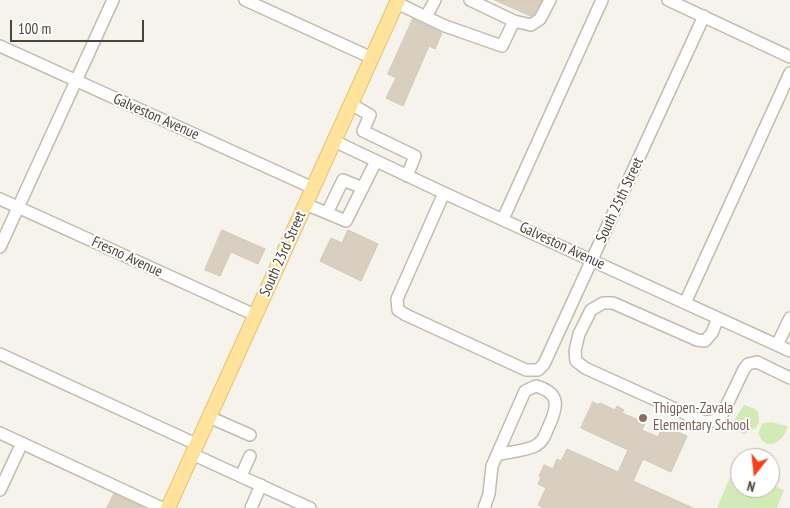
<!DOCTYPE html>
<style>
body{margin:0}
#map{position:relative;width:790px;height:508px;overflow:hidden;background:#f6f3ec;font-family:"PT Sans Narrow",sans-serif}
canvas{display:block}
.north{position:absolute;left:730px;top:448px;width:50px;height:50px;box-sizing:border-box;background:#fff;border:1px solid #b7b4b0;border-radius:50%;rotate:196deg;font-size:14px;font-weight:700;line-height:20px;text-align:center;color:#4b4439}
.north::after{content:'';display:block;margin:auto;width:18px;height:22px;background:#fc3f1d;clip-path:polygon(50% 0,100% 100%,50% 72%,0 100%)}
.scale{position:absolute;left:10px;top:20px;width:134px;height:22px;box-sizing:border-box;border:2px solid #4b4439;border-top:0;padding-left:6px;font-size:15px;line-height:18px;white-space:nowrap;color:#4b4439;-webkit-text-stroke:4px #fff;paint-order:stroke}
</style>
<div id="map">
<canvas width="790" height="508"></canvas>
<div class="north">N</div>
<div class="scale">100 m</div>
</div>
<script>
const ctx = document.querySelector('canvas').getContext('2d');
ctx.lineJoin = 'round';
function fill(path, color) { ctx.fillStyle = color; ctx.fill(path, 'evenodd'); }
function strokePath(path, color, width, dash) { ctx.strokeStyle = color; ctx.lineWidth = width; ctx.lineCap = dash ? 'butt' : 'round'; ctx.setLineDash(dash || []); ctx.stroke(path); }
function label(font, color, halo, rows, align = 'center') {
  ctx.font = font + ' "PT Sans Narrow",sans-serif'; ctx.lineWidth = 4; ctx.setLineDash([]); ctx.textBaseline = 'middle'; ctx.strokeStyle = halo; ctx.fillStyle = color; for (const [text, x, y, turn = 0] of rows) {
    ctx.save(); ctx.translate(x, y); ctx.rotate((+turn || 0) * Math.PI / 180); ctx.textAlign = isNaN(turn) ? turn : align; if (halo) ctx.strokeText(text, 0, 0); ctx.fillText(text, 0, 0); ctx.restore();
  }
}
fill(new Path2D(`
 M744,405L755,409L758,412L759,422L756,428L744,434L730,427Z
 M772,422L787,426C787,434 778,445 769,444C764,444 760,438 758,433L763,423Z
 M734,468L740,470V488H770V484L784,490L777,508H717Z`), '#d2eab5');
const building = new Path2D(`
 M495,0H542L534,14L531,16Z
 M413,19L442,33L435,49L429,46L403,106L386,98L396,78L388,74Z
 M222,230L265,249L258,264L231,252L220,276L205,270Z
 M348,230L378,244L361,281L320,261L331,238L342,243Z
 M593,402L599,405L600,403L615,410L617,406L624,410L622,413L645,423L642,430L658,437L663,425L687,436L671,472L643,459L633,481L693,508H544L538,505L546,488L538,484L541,478L539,476L544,465L553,469L557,459L561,461L567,449L618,472L628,450L581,428Z
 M114,494L144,508H107Z`);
fill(building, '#d8cfc1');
strokePath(building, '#d3c7b4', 1);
const minor = new Path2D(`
 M245,0L372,58
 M668,0L790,57
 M397,3L426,17L435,0
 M426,17L445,26L502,46L514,21L470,0
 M514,21L531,25L540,19L550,0
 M0,46L313,188
 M351,104L370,115L363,131L415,156L407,176
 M334,141L444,193L790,351
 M363,188L343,180L327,213L346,221L376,161
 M444,193L397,299L398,310L406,315L526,370H538L544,364L704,16
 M0,199L255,315
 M305,204L327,213
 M503,219L602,0
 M0,247L113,0
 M685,303L790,73
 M718,318L712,333L705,341L697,340L613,303H603L591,310L579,334L575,351L576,361L585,368L704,422L713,421L722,415L744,369L748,364L757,362L790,378
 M777,345L790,318
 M0,354L196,444
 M209,417L250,435
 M0,433L162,508
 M192,454L310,508
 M241,476L250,456
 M0,490L22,443
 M251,508L261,485
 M484,508L489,494L492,466L525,391L536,386C561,393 558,407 548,428C545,435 543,442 535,446C526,451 507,452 497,455`);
const major = new Path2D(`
 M168,508L398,0`);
strokePath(minor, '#c2bbae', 14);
strokePath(major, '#e6c16a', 16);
strokePath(minor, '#fff', 11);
strokePath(major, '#ffe39c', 14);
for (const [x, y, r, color] of [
 [643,418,5,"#8d6e63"]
]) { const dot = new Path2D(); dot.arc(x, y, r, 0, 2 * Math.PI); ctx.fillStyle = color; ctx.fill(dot); strokePath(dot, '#fff', 2); }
label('15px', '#4b4439', '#fff', [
 ["Galveston Avenue",156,117,24],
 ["South 25th Street",620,200,-65],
 ["Galveston Avenue",562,246,25],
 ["South 23rd Street",283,254,-66],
 ["Fresno Avenue",127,257,25]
]);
label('15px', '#785e54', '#fff', [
 ["Thigpen-Zavala",653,409],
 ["Elementary School",653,426]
], 'left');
</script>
